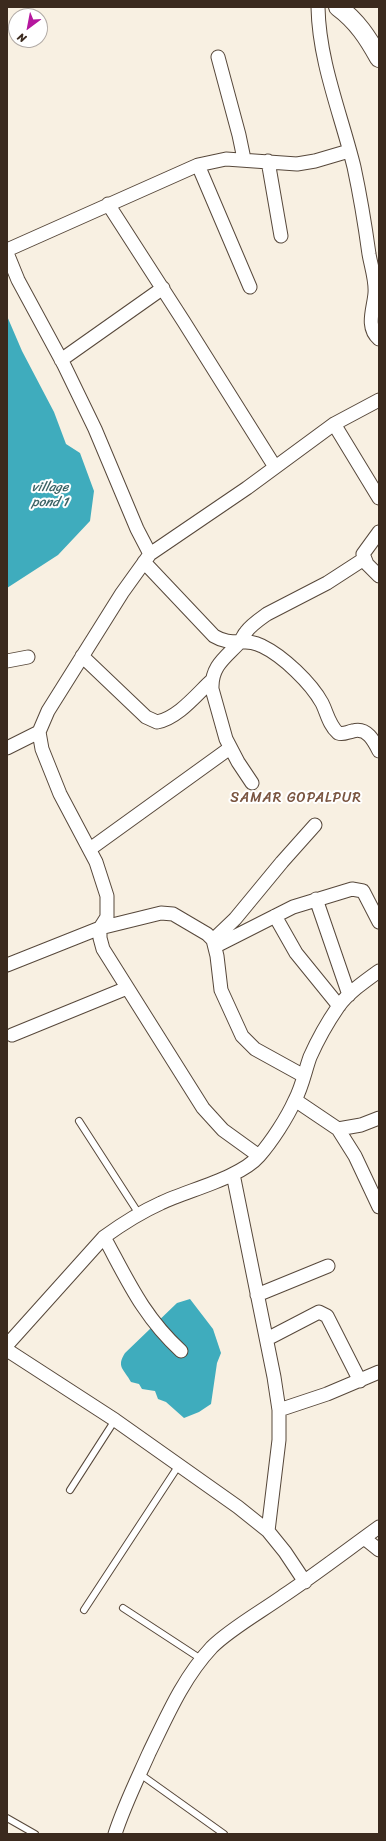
<!DOCTYPE html>
<style>
body{margin:0}
#map{position:relative;width:386px;height:1841px;overflow:hidden;background:#f8f0e2;font-family:Sriracha,sans-serif}
canvas{display:block}
.frame{position:absolute;inset:0;border:8px solid #3b2a1e;pointer-events:none}
.north{position:absolute;left:8px;top:8px;width:40px;height:40px;box-sizing:border-box;background:#fff;border:1px solid #b1aaa5;border-radius:50%;rotate:212deg;font-size:11px;font-weight:700;line-height:16px;text-align:center;color:#3b2a1e}
.north::after{content:'';display:block;margin:auto;width:14px;height:18px;background:#b5179e;clip-path:polygon(50% 0,100% 100%,50% 72%,0 100%)}
</style>
<div id="map">
<canvas width="386" height="1841"></canvas>
<div class="frame"></div>
<div class="north">N</div>
</div>
<script>
const ctx = document.querySelector('canvas').getContext('2d');
ctx.lineJoin = 'round';
function fill(path, color) { ctx.fillStyle = color; ctx.fill(path, 'evenodd'); }
function strokePath(path, color, width, dash) { ctx.strokeStyle = color; ctx.lineWidth = width; ctx.lineCap = dash ? 'butt' : 'round'; ctx.setLineDash(dash || []); ctx.stroke(path); }
function label(font, color, halo, rows, align = 'center') {
  ctx.font = font + ' Sriracha,sans-serif'; ctx.lineWidth = 4; ctx.setLineDash([]); ctx.textBaseline = 'middle'; ctx.strokeStyle = halo; ctx.fillStyle = color; for (const [text, x, y, turn = 0] of rows) {
    ctx.save(); ctx.translate(x, y); ctx.rotate((+turn || 0) * Math.PI / 180); ctx.textAlign = isNaN(turn) ? turn : align; if (halo) ctx.strokeText(text, 0, 0); ctx.fillText(text, 0, 0); ctx.restore();
  }
}
fill(new Path2D(`
 M7,316L22,351L54,412L66,444L80,453L94,491L90,521L58,555L7,588Z
 M190,1299L213,1329L221,1353L217,1363L211,1404L199,1412L184,1418L166,1402L158,1399L155,1391L142,1389L139,1384L131,1382C124,1369 116,1367 125,1353L177,1303Z`), '#3facbd');
const lane = new Path2D(`
 M79,1121L139,1214
 M70,1490L115,1420
 M123,1608L201,1659
 M84,1610L179,1465
 M140,1774L224,1834
 M7,1818L35,1834`);
const street = new Path2D(`
 M318,7C319,62 341,114 354,167C360,195 365,225 369,254C371,266 376,280 375,293C374,308 365,327 379,339
 M218,57L239,135L244,159
 M268,161L281,236
 M198,165L250,287
 M108,204L184,322L275,467
 M7,250L198,165L226,159L297,164L315,161L349,151
 M7,253L18,280L64,365L95,429L137,529L150,554
 M61,360L163,288
 M334,424L379,498
 M379,532L363,554L367,564L379,576
 M144,562L214,636C232,647 245,637 262,646C283,656 311,683 322,703C327,713 329,725 338,733C344,735 347,732 353,731C367,727 374,741 379,751
 M82,656L146,717L157,722C178,718 196,695 212,680
 M7,661L28,657
 M7,748L39,732
 M252,783L238,762L226,739L212,689C211,666 226,657 239,643C242,640 243,635 246,632C251,625 260,619 267,614L327,583L364,559
 M90,849L230,748
 M316,899L349,995
 M275,916L296,953L339,1006
 M213,940L235,919L282,862L315,825
 M216,946L293,907L352,889L363,891L379,922
 M7,965L100,928L161,913L173,914L207,934L213,940L217,956L221,990L242,1036L255,1049L304,1076
 M12,1035L127,988
 M295,1100L338,1129L361,1125L379,1118
 M338,1129L355,1156L379,1207
 M259,1156L223,1130L203,1108L103,949L100,938V928L107,917V896L96,862L60,794L42,749L39,732L48,711L122,593L150,554L247,488L334,424L379,400
 M233,1174L274,1377L279,1410V1440L268,1531
 M104,1237C128,1281 143,1316 181,1351
 M257,1295L328,1266
 M267,1339L319,1312L327,1316L360,1381
 M7,1345L104,1237C122,1224 141,1212 161,1203C188,1190 240,1178 259,1156C272,1141 287,1118 295,1100C302,1087 305,1071 310,1057C318,1039 327,1023 338,1007C348,993 365,981 379,971
 M7,1350L115,1420L238,1507L268,1531L285,1552L305,1582
 M279,1410L327,1394L379,1372
 M364,1538L379,1550
 M115,1834C124,1806 137,1780 149,1753C167,1716 183,1678 212,1647C230,1629 262,1611 283,1596C316,1574 347,1550 379,1527`);
const secondary = new Path2D(`
 M338,7C357,21 368,38 379,58`);
strokePath(lane, '#57483b', 8);
strokePath(street, '#57483b', 15);
strokePath(secondary, '#57483b', 20);
strokePath(lane, '#fff', 6);
strokePath(street, '#fff', 13);
strokePath(secondary, '#fff', 18);
label('italic 13px', '#3d6466', '#fff', [
 ["village",50,488],
 ["pond 1",50,503]
]);
ctx.letterSpacing = '1px';
label('14px', '#7a5541', '#fff', [
 ["SAMAR GOPALPUR",296,798]
]);
ctx.letterSpacing = '0px';
</script>
